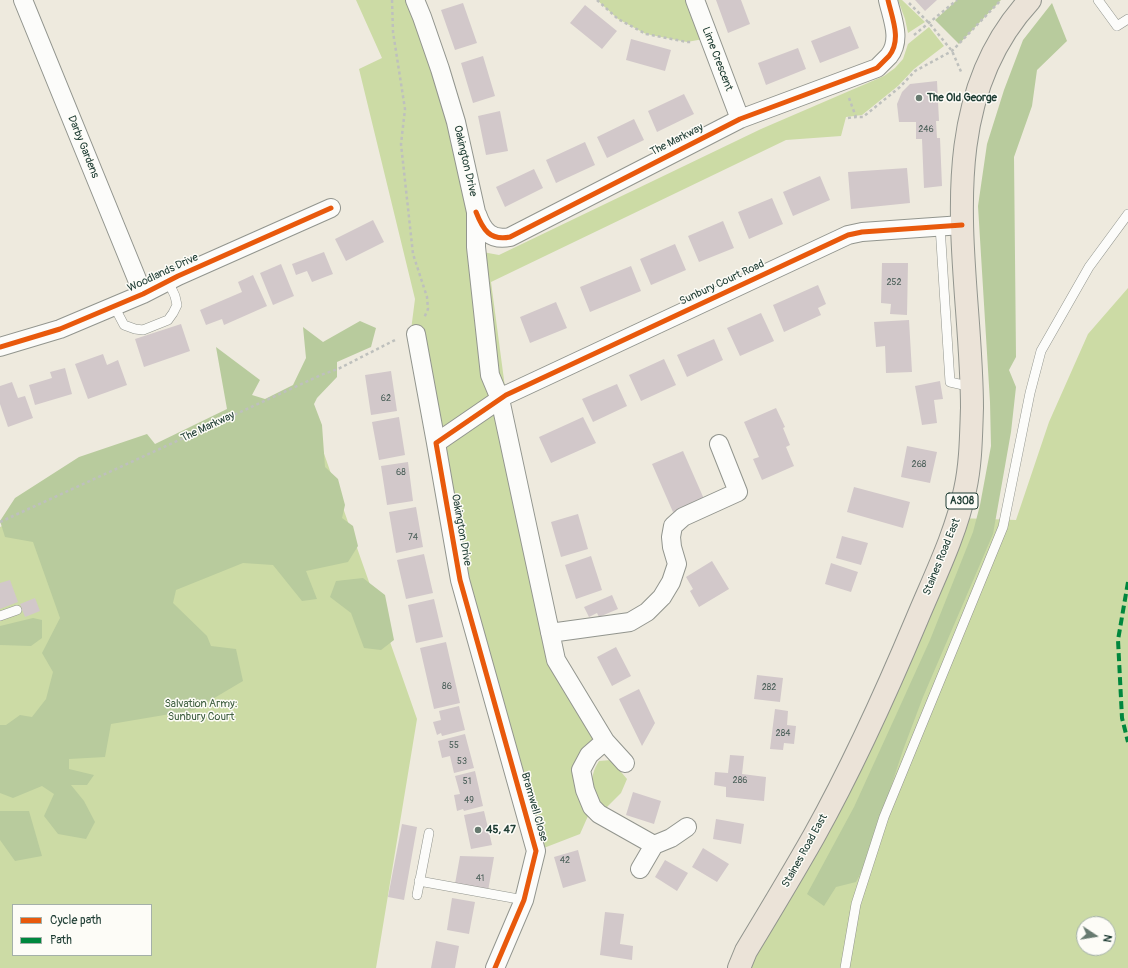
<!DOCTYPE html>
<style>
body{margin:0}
#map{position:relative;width:1128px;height:968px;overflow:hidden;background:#eeeade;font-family:Pangolin,sans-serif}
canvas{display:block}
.legend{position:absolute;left:12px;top:904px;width:140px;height:52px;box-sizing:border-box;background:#fdfcf7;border:1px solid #a4b0a9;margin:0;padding:5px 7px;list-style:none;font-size:12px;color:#1f3d34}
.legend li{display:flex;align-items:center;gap:8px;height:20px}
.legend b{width:20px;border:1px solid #a4b0a9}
.north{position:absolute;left:1076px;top:916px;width:40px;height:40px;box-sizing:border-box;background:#fdfcf7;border:1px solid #a4b0a9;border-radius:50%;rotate:102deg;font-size:11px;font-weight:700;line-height:16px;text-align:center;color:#1f3d34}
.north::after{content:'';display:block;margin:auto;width:14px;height:18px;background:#677a70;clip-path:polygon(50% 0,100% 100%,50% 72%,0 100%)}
</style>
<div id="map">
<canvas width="1128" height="968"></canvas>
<ul class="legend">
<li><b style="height:5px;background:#e8590c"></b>Cycle path</li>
<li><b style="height:5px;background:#00873e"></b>Path</li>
</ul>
<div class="north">N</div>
</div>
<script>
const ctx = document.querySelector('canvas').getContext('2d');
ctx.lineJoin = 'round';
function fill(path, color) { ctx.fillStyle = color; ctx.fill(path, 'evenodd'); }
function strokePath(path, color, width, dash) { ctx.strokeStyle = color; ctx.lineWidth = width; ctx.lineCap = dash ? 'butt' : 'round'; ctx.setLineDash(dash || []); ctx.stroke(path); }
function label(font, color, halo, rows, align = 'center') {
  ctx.font = font + ' Pangolin,sans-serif'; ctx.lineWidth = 3; ctx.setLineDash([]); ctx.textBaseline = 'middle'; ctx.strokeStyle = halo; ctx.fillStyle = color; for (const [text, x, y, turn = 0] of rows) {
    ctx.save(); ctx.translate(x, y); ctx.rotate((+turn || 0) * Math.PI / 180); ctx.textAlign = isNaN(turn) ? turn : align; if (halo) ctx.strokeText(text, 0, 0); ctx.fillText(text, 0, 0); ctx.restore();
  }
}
fill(new Path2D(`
 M356,0H415L422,17L477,251L499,255L761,129L884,76L895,68L903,59L908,44L929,27L944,46L914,69L898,86L862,115L846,117L841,136L786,140L491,282L506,395L550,633L605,741L589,755L592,807L580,834L536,851L492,695L411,330L415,299L359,69L382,58Z
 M597,0H695L709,38L687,42L646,34L618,19Z
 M898,0H902L925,22L908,33L905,19Z
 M1128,288V968H739L776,901L958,518L1016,520L1049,422L1088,334ZM1084,924H1108V948H1084Z
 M301,388L417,719L376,968H0V527ZM13,905H151V955H13Z
 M611,760L627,779L621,793L605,809C592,793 587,780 599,761Z`), '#ccdba5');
fill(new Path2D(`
 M957,0H1001L959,44L935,20Z
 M1052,3L1067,41L1037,70L1032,106L1014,157L1016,357L1009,370L1016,387L1011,432L993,534L923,697L903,750L866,863L856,882L836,887L824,906L807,894L854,807L896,715L930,640L973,532L980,505L991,446L990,402L978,206L987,144L1004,90L1023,40Z
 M360,321L376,328L371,347L337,362V377L317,398L314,404L322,425L325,467L338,479L345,505L342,518L353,526L358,546L348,562L306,571L317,599L302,601L273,565L243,563L176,590L173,603L207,636L211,646L236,649L243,681L194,710L111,724L105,757L69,759V769L94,775L87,785H71L84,801L95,822L86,839L58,834L44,816L54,794L42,786L13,798L0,793V725H6L20,715L32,717L46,699L53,672L42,653L60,618L33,542L5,537L0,521L15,498L79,457L147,434L155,444L227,409L216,347L260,380L252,395L265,399L293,385L306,358L303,327L323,342Z
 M363,578L385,595L394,640L381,650L364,648L351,613L330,597L336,581Z
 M33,618L42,620V638L31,646L0,645V626Z
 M0,811H29L42,856L15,861L0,840Z`), '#b8cb9d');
fill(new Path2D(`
 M716,0H741L750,24L728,33Z
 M915,0H937L925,11Z
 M463,3L477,43L455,50L441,10Z
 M585,5L617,31L602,49L570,23Z
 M850,26L859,48L820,63L811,41Z
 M631,39L671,50L665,71L626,60Z
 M798,48L806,69L766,85L758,63Z
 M483,56L495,96L473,103L461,63Z
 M937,81L939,121H936L937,138H940L942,186L924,188L922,139H916V122H899L897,104L902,92L910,84Z
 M684,94L694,114L657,132L648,111Z
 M500,111L508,151L486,155L478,116Z
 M634,119L644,140L607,158L597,137Z
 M585,142L595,165L556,183L546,160Z
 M907,168L910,203L851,209L848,172Z
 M534,169L543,188L505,207L496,187Z
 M820,176L830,200L793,216L783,192Z
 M772,198L783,224L749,239L738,212Z
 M373,220L384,242L346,261L335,239Z
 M723,221L734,248L699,262L688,236Z
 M675,244L686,270L651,285L640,259Z
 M324,252L333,274L312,282L307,271L296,275L292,264Z
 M882,263H908L907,315L890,314L891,304L881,303Z
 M281,264L294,296L273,305L260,273Z
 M631,266L641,291L590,312L580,287Z
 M253,275L267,306L224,325L222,319L206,325L200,310L242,292L238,282Z
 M818,285L826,304L818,308L821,315L784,332L773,305Z
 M556,302L567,328L530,343L520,317Z
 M761,313L774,341L740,356L727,328Z
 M909,320L912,372L886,373L885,346L876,347L874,322Z
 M181,324L190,351L144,367L135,339Z
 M714,339L723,360L687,377L677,355Z
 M103,354L107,365L118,360L127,385L88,399L75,364Z
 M664,359L676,385L641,401L629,375Z
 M65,368L72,394L35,405L29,385L52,378L50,372Z
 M391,371L397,411L371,415L365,375Z
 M940,381L943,399L934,400L937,423L922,425L915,386Z
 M12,382L18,398L25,396L33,418L8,427L0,404V386Z
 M617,384L627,406L593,422L582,399Z
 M776,408L785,427L783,428L790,445L786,447L794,466L762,480L753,459L759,457L744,422Z
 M399,417L405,455L379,460L372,422Z
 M583,417L596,443L551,463L539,437Z
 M907,446L937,452L930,483L901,477Z
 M683,451L704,499L673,512L652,464Z
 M408,462L413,501L387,505L381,466Z
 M854,487L910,502L903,528L847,512Z
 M416,507L423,547L396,553L389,512Z
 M578,514L588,549L561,557L551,522Z
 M842,536L868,543L861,565L836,558Z
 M424,554L433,593L406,599L397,560Z
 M591,556L602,590L576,599L565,565Z
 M712,561L729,589L699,607L690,591L693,589L686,577Z
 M831,563L858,572L851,592L825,584Z
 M10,580L18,602L0,609V583Z
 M612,595L618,609L599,617L597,613L589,617L584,607Z
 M35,598L40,611L25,617L20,604Z
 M434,599L443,637L416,643L408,605Z
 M446,642L460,703L434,709L420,648Z
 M616,647L631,676L612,686L597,657Z
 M757,675L783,678L780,702L754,699Z
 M639,689L655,723L642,746L619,699Z
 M459,706L465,730L442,736L441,733L437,735L433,722L441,720L439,711Z
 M775,709L788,711L787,725L796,726L794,744L784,743L783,750L770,749Z
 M465,734L474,768L454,773L450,756L442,758L438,741Z
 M730,755L744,756L742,774L766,777L764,801L726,797V787L714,785L715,772L728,773Z
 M475,771L483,806L464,811L463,809L457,811L454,795L460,794L455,776Z
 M633,792L661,801L654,824L626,815Z
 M484,811L492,845L471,849L464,815Z
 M716,819L744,824L741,844L713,839Z
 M402,824L417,827L404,900L388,897Z
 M703,848L729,864L717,882L692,867Z
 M578,850L586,881L563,888L554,857Z
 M460,856L494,857L488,891L455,884Z
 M665,860L688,873L677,891L655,877Z
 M452,898L475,902L469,934L447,930Z
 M605,912L624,914L620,944L633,946L632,960L600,955Z
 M436,941L459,946L455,968H431Z`), '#d2c8ca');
const service = new Path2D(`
 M1098,0L1117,26L1128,19
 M940,226L950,382L972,387
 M114,306L124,325L135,329L143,330L168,320L173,313L177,305L175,296L168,281
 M0,616L17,610
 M419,881L524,900
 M417,895L429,833
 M845,968L856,904L884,817L1003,527L1030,393L1041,351L1089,267L1128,214`);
const minor = new Path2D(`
 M23,0L143,294
 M415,0L422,17L440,69L456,122L476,212V247L490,375L500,399L556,660L605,741L625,763
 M695,0L740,119
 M477,214C483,231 491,241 510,237L740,119L877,68C881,64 885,60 889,56C902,40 892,18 888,0
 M416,334L436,443
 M0,347L60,329L143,294L178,276L331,208
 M550,633L630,622L647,612L662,597L671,582L677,564L672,547L671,537L673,526L683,517L738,492L719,444
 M605,741L589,755L581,770L585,790L592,807L599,814L654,845L671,838L687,827
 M640,869L654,845
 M495,968L524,900L536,851L460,580L436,443L506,395L848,235L862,232L962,225`);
const trunk = new Path2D(`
 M739,968L746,951C769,913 792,875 814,836C853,766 886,693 917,619C934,578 956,534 965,490C971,463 971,435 972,408C972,272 926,112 1030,0`);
strokePath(service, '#92958e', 10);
strokePath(minor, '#92958e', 20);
strokePath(trunk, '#92958e', 24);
strokePath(new Path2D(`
 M392,0L393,32L405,109L401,144L413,254L427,297L428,309L424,318
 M597,0L618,19L646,34L687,42H691
 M909,3L930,24L952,51L962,74
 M914,35L957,0
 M849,98L856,117H863L900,87L915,71L952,51L1001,0
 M848,118L856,117
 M0,522L321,375L338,369L397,339`), '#bec0bd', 2.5, [3, 3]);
strokePath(service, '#fcfcfa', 9);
strokePath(minor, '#fcfcfa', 18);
strokePath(trunk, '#ebe3d8', 22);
strokePath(new Path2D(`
 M1128,582L1118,640L1122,718L1128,742`), '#00873e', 4, [8, 4]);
strokePath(new Path2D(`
 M476,212C483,230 490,241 510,237L740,119L877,68C881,64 885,60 889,56C902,40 892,18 888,0
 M0,347L60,329L143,294L178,276L331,208
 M495,968L524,900L536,851L460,580L436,443L506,395L848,235L862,232L962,225`), '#e8590c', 5);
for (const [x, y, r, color] of [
 [919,98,4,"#677a70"],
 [478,830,4,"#677a70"]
]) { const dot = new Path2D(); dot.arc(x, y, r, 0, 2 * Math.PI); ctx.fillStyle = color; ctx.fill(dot); strokePath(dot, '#fdfcf7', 1.5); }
label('9px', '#4c605a', null, [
 ["246",926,130],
 ["252",894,283],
 ["62",386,399],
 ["268",919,465],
 ["68",401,473],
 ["74",413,538],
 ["86",447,687],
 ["282",769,688],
 ["284",783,734],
 ["55",454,746],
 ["53",462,762],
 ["286",740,781],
 ["51",467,782],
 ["49",469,801],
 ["42",565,861],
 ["41",480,879]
]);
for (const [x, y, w] of [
 [962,501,32]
]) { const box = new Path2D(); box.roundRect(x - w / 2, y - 8, w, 16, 3); ctx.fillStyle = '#fdfcf7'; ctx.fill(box); strokePath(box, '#1f3d34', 1); }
label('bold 10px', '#1f3d34', null, [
 ["A308",962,501]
]);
label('11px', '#1f3d34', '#fdfcf7', [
 ["Lime Crescent",717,59,69],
 ["The Markway",677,140,-27],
 ["Darby Gardens",83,147,68],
 ["Oakington Drive",465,161,77],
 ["Woodlands Drive",163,273,-25],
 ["Sunbury Court Road",722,283,-25],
 ["The Markway",208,427,-25],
 ["Oakington Drive",461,530,80],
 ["Staines Road East",942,557,-68],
 ["Bramwell Close",534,807,74],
 ["Staines Road East",805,851,-61]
]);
label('bold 11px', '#1f3d34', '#fdfcf7', [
 ["The Old George",927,98],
 ["45, 47",486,830]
], 'left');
label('11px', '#436244', '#fdfcf7', [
 ["Salvation Army:",201,704],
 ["Sunbury Court",201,717]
]);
</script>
